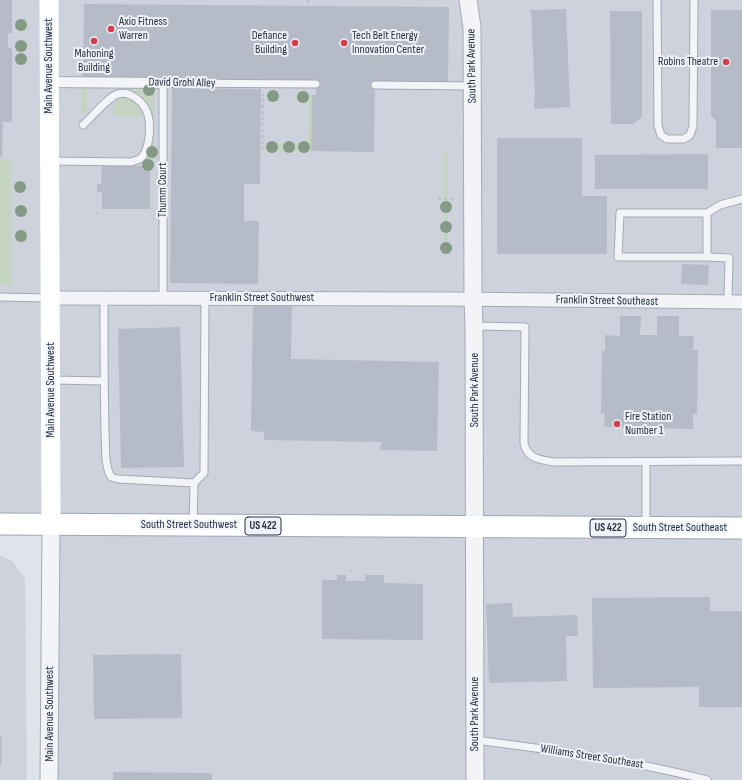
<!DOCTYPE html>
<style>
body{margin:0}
canvas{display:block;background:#dfe3ea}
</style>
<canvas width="742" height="780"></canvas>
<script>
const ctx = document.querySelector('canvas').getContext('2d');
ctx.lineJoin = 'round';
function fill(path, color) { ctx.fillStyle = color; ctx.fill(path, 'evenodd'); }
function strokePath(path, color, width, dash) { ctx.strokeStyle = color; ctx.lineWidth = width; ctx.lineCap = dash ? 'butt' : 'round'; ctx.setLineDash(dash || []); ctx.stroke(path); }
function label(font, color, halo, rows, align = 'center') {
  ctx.font = font + ' "Sofia Sans Condensed",sans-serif'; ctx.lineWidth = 4; ctx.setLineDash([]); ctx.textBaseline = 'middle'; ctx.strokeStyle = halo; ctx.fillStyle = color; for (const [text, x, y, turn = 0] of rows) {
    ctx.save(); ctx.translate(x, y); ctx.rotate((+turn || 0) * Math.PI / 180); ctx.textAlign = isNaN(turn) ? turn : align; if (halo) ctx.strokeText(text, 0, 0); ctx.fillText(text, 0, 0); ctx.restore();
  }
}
fill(new Path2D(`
 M0,0H742V780H50L51,525L0,524Z
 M0,555L13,562L25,578L27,780H0Z`), '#cdd2dc');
fill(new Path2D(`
 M82,85L154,86V169H143V166H141L152,144V108L131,87L87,86V114H81Z
 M295,95H312L311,151H266V143H308L309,102L296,101Z
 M124,98C133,100 141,107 143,117L113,116V104L117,100Z
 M443,152H448V252H444Z
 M0,160H11V285L0,284Z`), '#c4d4c0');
fill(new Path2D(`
 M0,0H12V33H8V48H12V122H3L2,157H0Z
 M84,4L449,7L448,82L375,81L374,152L311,151L312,95H316V80L83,78Z
 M566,9L570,107L534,109L535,96L531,10Z
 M711,10H742V148H716V121L711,115Z
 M610,11H642V117L633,124H611Z
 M172,88L261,89L260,184H244V221H259L258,284L170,283Z
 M497,138H582V196H607V254H497Z
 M708,154V189H595V155Z
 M102,165L143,166V169H150V209H102V192H97V184H101Z
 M682,264L709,265L708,285L681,284Z
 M253,300H292L291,359L439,362L437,451L379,450L382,442L264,440V432L251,431Z
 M620,316H641L640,335H657V316H679V336H694L693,350H698L697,414H693V429L604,427L605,413H601L602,351H605V335L620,336Z
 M180,327L184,467L121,468L118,329Z
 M337,575H346V581H365V575H384V583L423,584V640L322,639V580H337Z
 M710,597V611H742V707H699V687L593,688L592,598Z
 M512,603L513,617L577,615L578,636H566L567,681L489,683L486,604Z
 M181,654L182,718L94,719L93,655Z
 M0,737H2L1,765H0Z
 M113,772L212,773V780H113Z`), '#b6bcc7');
const service = new Path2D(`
 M657,0L658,126L661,135L667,139H684L690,135L693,126L694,0
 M375,85L472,86
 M50,161L131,162C134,161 137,160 140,159C150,151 151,126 148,115C145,103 130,90 118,94C109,96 91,118 83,125
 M620,213H707V257H618Z
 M707,213L720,205L742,199
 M707,257L729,258L728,302
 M0,297L49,298
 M104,298C104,343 104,387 105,432C106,446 104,465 111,477L118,479L194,483
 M163,298V83L316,84
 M475,326L525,327L524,443C527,459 541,460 555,462L742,461
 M51,380L104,381
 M646,462V525
 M193,523L194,483L204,473L205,298
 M475,740C553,750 631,760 707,780`);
const pedestrian = new Path2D(`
 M49,82L163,83`);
const minor = new Path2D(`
 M51,298L452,299L742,302`);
const tertiary = new Path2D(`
 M468,0L472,27L473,299L474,326L475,780
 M49,780L51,524`);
const primary = new Path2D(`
 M0,524L742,528`);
strokePath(service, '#a4aab4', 9);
strokePath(pedestrian, '#a4aab4', 12);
strokePath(minor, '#a4aab4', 15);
strokePath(tertiary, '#a4aab4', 19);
strokePath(primary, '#9ea7b6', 23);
strokePath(new Path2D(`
 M308,0V6
 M261,106H267
 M263,150V94
 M438,199H454`), '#bec1c9', 2.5, [3, 3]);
strokePath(service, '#f3f4f8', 7);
strokePath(pedestrian, '#f3f4f8', 10);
strokePath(minor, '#f3f4f8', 13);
strokePath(tertiary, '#f3f4f8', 17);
strokePath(new Path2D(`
 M49,0L51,524`), '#fff', 19);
strokePath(primary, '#fff', 21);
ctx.fillStyle = '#849a85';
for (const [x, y] of [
 [21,25],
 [21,46],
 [21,59],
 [149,90],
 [273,96],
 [303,97],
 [272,147],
 [289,147],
 [304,147],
 [152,152],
 [148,165],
 [20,187],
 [446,207],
 [21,211],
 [446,227],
 [21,236],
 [446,248]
]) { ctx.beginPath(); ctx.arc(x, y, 6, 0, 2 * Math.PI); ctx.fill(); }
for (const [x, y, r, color] of [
 [111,29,4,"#d83b4e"],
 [94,41,4,"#d83b4e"],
 [295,43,4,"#d83b4e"],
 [344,43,4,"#d83b4e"],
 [726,62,4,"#d83b4e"],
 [617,424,4,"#d83b4e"]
]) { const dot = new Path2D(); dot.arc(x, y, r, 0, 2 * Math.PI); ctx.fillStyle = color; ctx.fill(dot); strokePath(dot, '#eff2f7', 1.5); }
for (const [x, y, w] of [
 [263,526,36],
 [608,528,36]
]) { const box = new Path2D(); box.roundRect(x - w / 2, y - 9, w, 18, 3); ctx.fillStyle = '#eff2f7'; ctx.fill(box); strokePath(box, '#273042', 1); }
label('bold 11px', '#273042', null, [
 ["US 422",263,526],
 ["US 422",608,528]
]);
label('12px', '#273042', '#eff2f7', [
 ["Axio Fitness",119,22],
 ["Warren",119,36],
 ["Defiance",287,36,"right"],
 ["Building",287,50,"right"],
 ["Tech Belt Energy",352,36],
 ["Innovation Center",352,50],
 ["Mahoning",94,54,"center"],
 ["Building",94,68,"center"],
 ["Robins Theatre",718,62,"right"],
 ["Fire Station",625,417],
 ["Number 1",625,431]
], 'left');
label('12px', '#273042', '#eff2f7', [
 ["Main Avenue Southwest",49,66,-90],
 ["South Park Avenue",472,66,-91],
 ["David Grohl Alley",182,83,1],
 ["Thumm Court",163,190,-90],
 ["Franklin Street Southwest",262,298],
 ["Franklin Street Southeast",607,301,1],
 ["Main Avenue Southwest",51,390,-90],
 ["South Park Avenue",475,390,-90],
 ["South Street Southwest",189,525],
 ["South Street Southeast",680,528],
 ["Main Avenue Southwest",50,714,-90],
 ["South Park Avenue",475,714,-90],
 ["Williams Street Southeast",592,757,9]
]);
</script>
